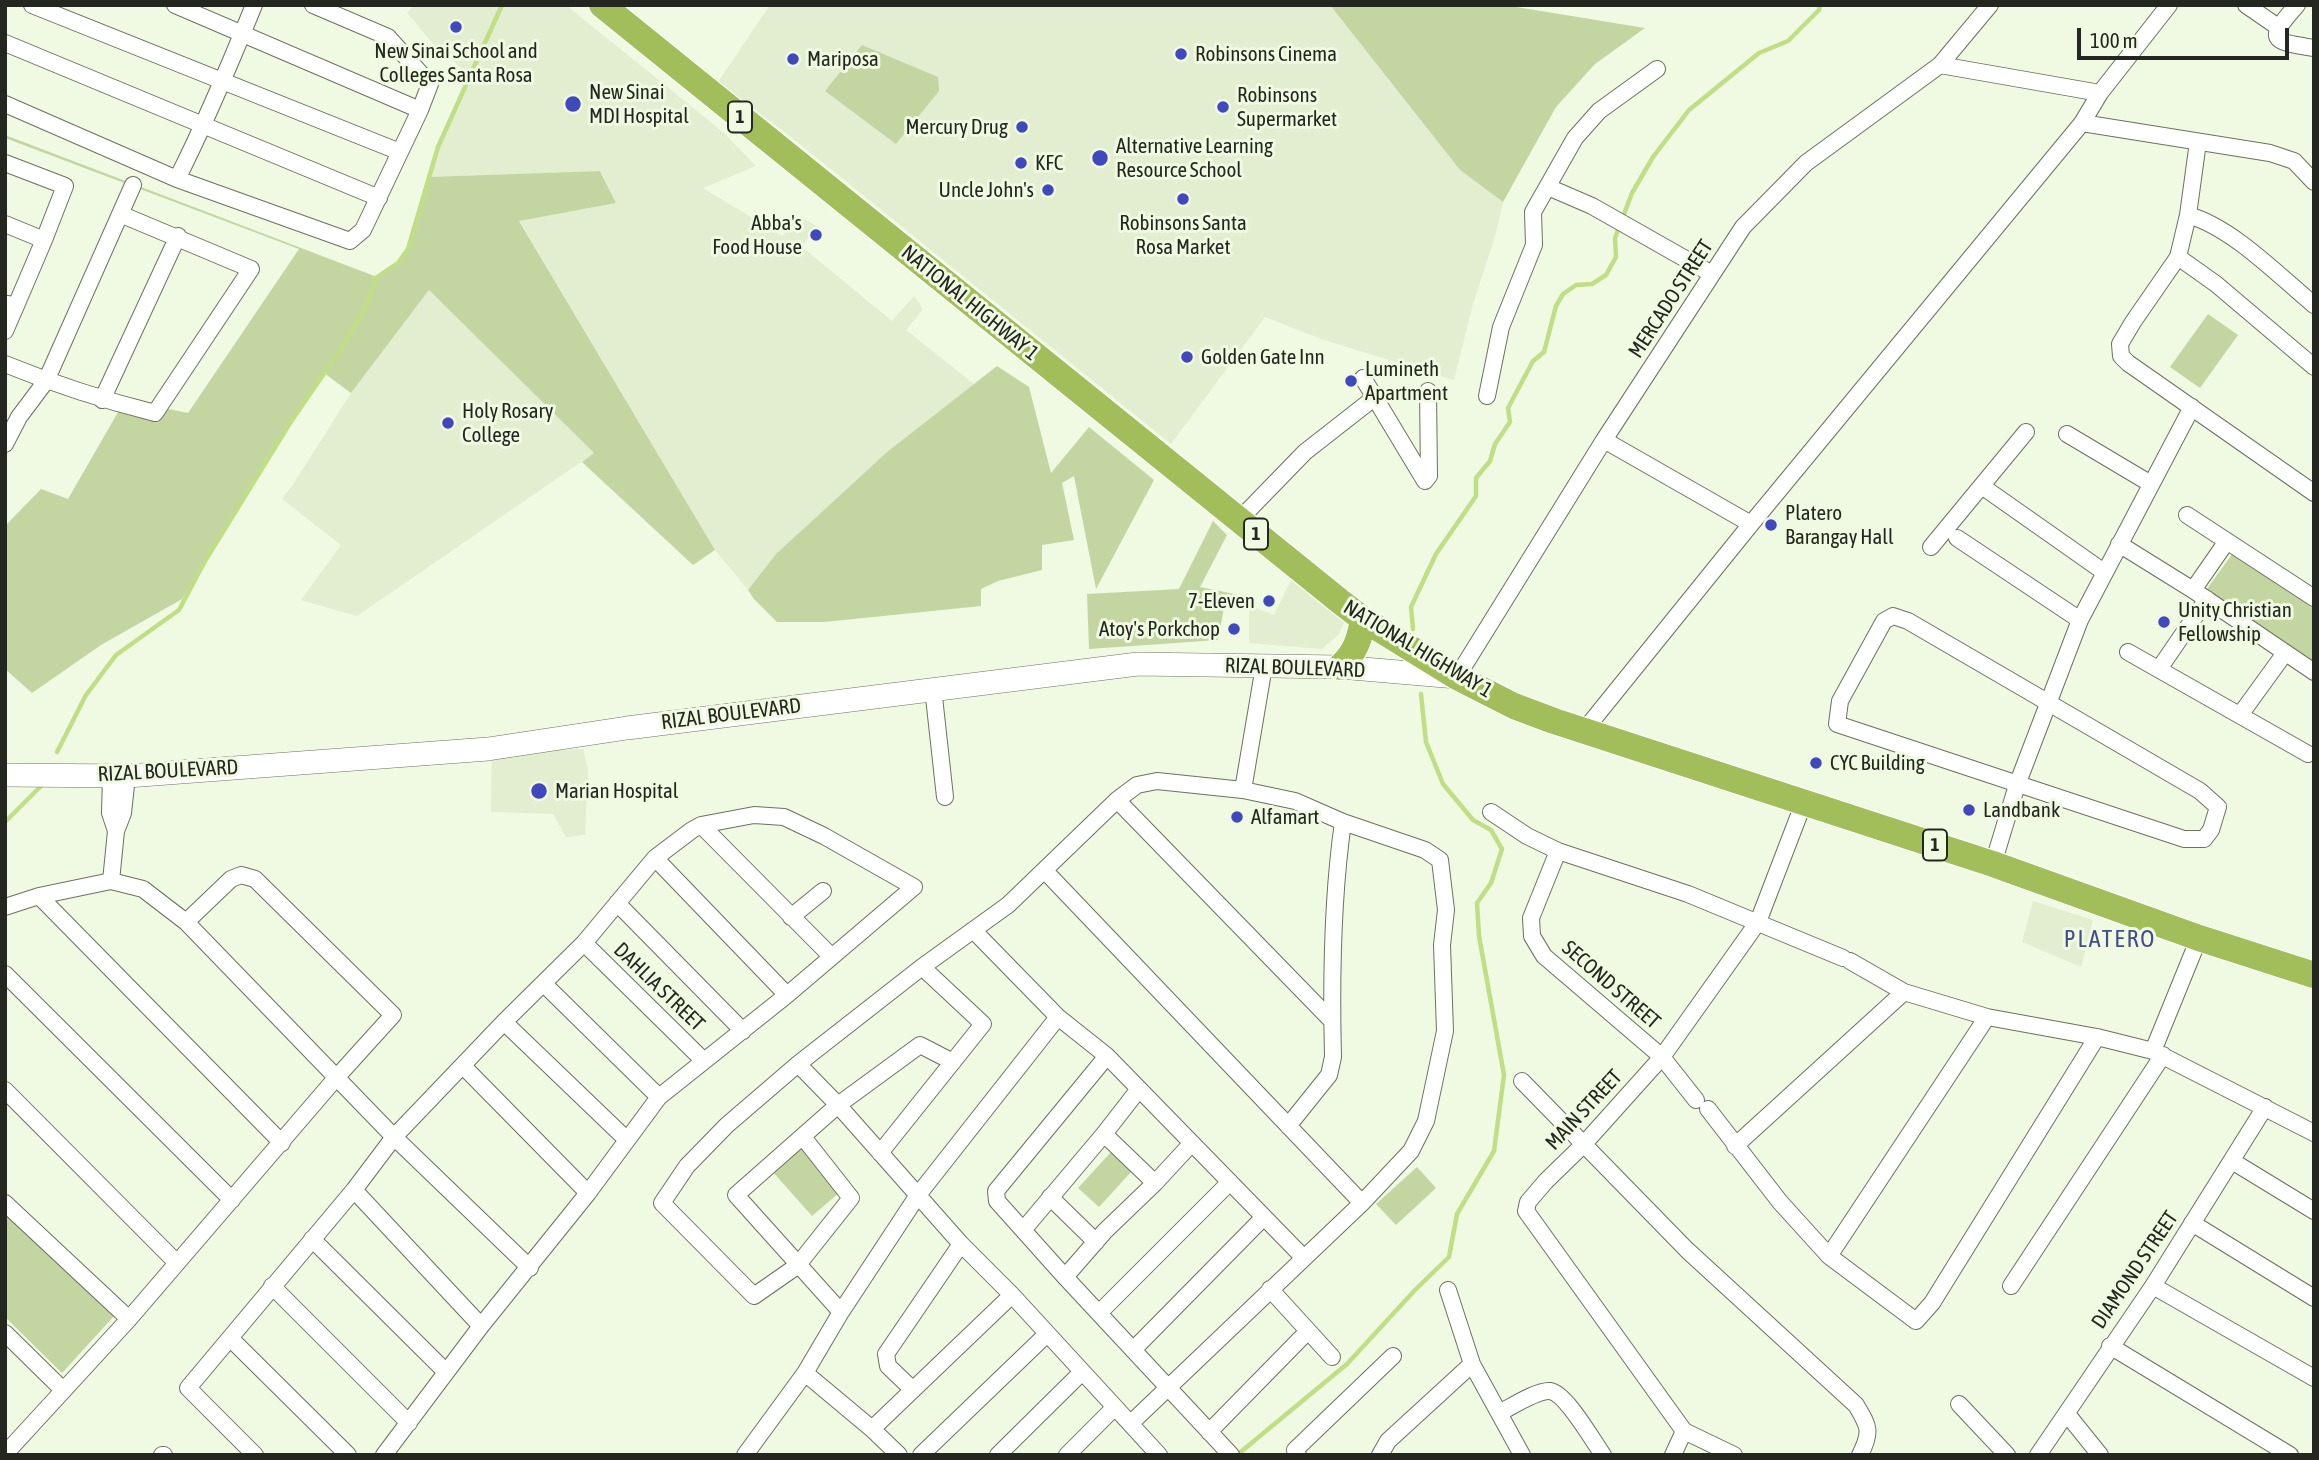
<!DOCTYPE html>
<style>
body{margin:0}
#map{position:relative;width:2319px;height:1460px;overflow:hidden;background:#f0f9e1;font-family:"Asap Condensed",sans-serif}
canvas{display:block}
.frame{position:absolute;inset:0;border:7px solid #24271f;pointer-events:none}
.scale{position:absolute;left:2077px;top:28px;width:212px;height:32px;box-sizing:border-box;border:4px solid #24271f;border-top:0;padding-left:9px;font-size:21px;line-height:24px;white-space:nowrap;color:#24271f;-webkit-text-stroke:5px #f0f9e1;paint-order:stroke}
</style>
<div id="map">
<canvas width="2319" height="1460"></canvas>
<div class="frame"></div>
<div class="scale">100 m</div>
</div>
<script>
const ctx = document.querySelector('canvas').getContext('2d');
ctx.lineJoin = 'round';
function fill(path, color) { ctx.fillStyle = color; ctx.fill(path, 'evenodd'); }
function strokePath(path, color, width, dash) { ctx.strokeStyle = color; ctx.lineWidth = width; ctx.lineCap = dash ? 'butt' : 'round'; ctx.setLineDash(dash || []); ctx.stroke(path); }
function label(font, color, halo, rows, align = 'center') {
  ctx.font = font + ' "Asap Condensed",sans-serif'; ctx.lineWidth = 6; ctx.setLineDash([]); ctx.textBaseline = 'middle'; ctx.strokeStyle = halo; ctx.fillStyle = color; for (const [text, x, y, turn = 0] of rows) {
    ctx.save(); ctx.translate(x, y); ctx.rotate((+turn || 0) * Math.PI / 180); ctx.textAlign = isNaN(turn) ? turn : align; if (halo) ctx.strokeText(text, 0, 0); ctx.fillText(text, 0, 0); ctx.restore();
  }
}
fill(new Path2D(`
 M414,5H566L724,133L756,166L703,188L782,236L800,216L816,226L802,247L892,321L914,296L923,309L906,330L974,384L887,452L776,554L748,590L715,550L519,220L616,203L601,171L428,177L438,147L470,76L431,41L407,13Z
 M770,5H1330L1460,170L1503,202L1496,233L1473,304L1454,380L1324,340L1265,317L1171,444L791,137L718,82Z
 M429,290L594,453L357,616L301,600L341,545L282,499L294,483L351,393Z
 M1292,578L1347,616L1339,634L1322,649L1249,643V605L1274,615Z
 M583,749L588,770L585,835L566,837L553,814L491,812L492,752Z
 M2033,901L2093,920L2081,967L2022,942Z`), '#e2eecf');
fill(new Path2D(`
 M1330,5H1504L1645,28L1595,64L1556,107L1503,202L1460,170Z
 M862,45L938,77L939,91L896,144L825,91Z
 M5,135L377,277C385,272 394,267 400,261C418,238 420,204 428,177L600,171L616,203L519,221L715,550L693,565L582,462L594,453L429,290L351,393L324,373L290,423L182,599L101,645L32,693L5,669V526L41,489L68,499L125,400L188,413L299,249L5,138Z
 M2208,314L2238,335L2200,388L2170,367Z
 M997,366L1029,387L1051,473L1089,427L1154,480L1096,589L1074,476L1062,483L1074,540L1042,545V570L998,581L981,589V606L824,622H777L754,599L748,590L776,554L887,452Z
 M1213,521L1227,535L1200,587L1244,596L1226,597L1218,640L1089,649L1087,594L1179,589Z
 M2233,553L2314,605V659L2312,662L2206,590Z
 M800,1146L840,1192L812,1216L772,1171Z
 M1111,1152L1132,1171L1099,1207L1078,1188Z
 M1417,1167L1436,1188L1396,1225L1376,1204Z
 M5,1210L115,1315L62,1373L5,1317Z`), '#c3d6a1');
strokePath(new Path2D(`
 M1413,629L1411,607L1436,554L1476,496V478L1490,461L1495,444L1510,422L1508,408L1533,361L1544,352L1556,306L1563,294L1576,285L1592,284L1606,275L1616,257L1615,238L1632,193L1653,157L1689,110L1759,53L1788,41L1819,10L1820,5
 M57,752L86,695L116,655L179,610L205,561L290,423L343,346L364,310L377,277L398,263L408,249L438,147L502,5
 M5,822L41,786
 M1237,1455L1347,1364L1415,1290L1449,1257L1457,1214L1494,1151L1504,1075L1479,936L1477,903L1491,883L1502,849L1491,830L1473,820L1443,784L1426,742L1421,694`), '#c0de86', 4.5);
const minor = new Path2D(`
 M32,5L400,152
 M175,5L420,110L363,230L350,241L177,179C206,122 230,64 254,5
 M313,5L388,37L430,84L420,110
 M2246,5L2278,27
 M2297,5C2266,40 2270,41 2314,48
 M5,43L379,198
 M1940,65L2100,93
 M5,104L177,179
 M2082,123L2270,153L2294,161L2314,182
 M2198,142L2188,215L2178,257L2133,322L2120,344L2121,356L2128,363L2314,493
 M5,163L65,186L44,240L5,224
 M1548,187L1592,206L1712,274
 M2188,215C2233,228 2278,275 2314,305
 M2178,257L2216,284L2314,367
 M15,308L44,240
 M5,331L15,308L8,304
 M5,364C54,384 103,400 155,413L251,269L120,214
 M1363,378L1425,481L1429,476L1428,391
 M1487,396L1501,327L1534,245L1533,212L1575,138L1599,111L1657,69
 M102,400L178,236
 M2067,434L2151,484
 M1604,440L1751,524
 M5,444L19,417L46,381L133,185
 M1983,487L2104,572
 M2187,515L2314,598
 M1238,521L1305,452L1374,398
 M1957,538L2080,620
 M2119,544L2193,590L2314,672
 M1931,547L2026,432
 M2193,590L2227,541
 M1893,616L1908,621L2200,791L2218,807L2211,830L2204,839H2184L1837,724L1840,701L1884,621Z
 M2128,652L2308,754
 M2159,669L2207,599
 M1457,677L1604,440L1743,227L1806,163L1940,65L1990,5
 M933,688L945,797
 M2240,715L2285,653
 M1583,732L1751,524L2082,123L2100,93L2169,5
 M111,776L110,813L116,831
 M1243,790L1264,666
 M1117,800L1332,1021
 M1491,812L1527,836L1558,851L1688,894L1843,958
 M701,825L831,956
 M1558,851L1531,918L1532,936L1544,956L1662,1057L1696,1100
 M655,858L787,995
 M1993,864L2017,785L2080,620L2192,407
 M1045,871L1362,1203
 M111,881L116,831L123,813L127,776
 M39,896L282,1143
 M617,903L743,1031
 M5,907L39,896L111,881L143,889L186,922L394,1137L530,1268
 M791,917L823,891
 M973,930L1058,1017L1107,1056L1303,1257
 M584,943L704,1061
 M1850,961L1904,992L1987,1017L2097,1037L2153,1051L2314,1133
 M5,974L232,1200
 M544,984L659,1097
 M504,1022L627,1140
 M2153,1051L2199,938
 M1107,1056L996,1191L997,1201L1065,1277L1231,1455
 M798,1064L838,1105L961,1244L1012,1295L1159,1455
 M463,1066L588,1193
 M1522,1081L1687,1250L1856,1405C1869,1427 1872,1431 1860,1455
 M5,1090L177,1263
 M1708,1109L1780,1202L1829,1256L1916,1321L1932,1303L2097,1037
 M1288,1126L1329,1075L1333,1057C1331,979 1332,899 1343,822
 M1104,1134L1155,1183
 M803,1137L851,1198L797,1266L754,1296L662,1203L687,1166L727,1125L798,1064L922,967L1008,905L1117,800L1137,785L1157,781L1243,790L1295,801L1343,822L1425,850L1440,860L1446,910L1442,945L1445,1031L1426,1121L1411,1151L1362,1203L1131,1423
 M1735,1146L1904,992
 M880,1153L983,1024L922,967
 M2232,1161L2314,1211
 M354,1190L481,1326
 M1050,1197L1096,1242
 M5,1203L129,1319
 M2192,1223L2314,1298
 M1024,1229L1104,1134L1139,1089
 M312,1239L446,1372
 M1829,1256L1987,1017
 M1065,1277L1105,1231L1155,1183L1192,1143
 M272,1286L409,1423
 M2011,1286L2163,1055
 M2153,1286L2314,1378
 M1270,1289L1332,1357
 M1448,1290L1472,1364L1522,1455
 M841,1312L736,1195L838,1105L920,1045L953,1062
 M1099,1313L1230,1182
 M5,1333L63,1390
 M230,1338L348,1455
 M2110,1346L2290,1455
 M1133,1350L1264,1217
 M805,1373L872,1429L899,1455
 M913,1390L888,1366L886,1354L961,1244
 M1959,1404L2007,1455
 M1499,1413C1511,1407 1537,1390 1550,1391C1566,1393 1593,1441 1603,1455
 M2067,1414L2100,1455
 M872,1429L1012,1295
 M1209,1432L1308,1331
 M5,1454L129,1319L336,1078L393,1015L255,879L241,875L231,879L186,922
 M162,1455H164
 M255,1455L188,1388L354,1190L394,1137L504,1022L584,943L655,858L692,830L701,825L754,815L784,817L824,836L914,887L787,995L659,1097L588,1193L481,1326L384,1455
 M745,1455L805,1373L841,1312L918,1195L1058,1017
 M921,1455L1047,1334
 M998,1455L1082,1372
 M1067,1455L1115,1407
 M1298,1455L1295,1450L1393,1356
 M1380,1455L1388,1441L1472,1364
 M1673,1455L1684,1431
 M1734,1455L1684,1431L1526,1211L1528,1202L1546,1181L1583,1145L1662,1057L1758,922L1804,802
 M2038,1455L2153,1286L2265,1107`);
const secondary = new Path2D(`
 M5,775L127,776L488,749L627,728L1138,664L1340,667L1457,677`);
const trunk = new Path2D(`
 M602,5L1342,603L1363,619L1457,677L1514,706L1554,721L1993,864L2199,938L2314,975
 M1340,667C1355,653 1360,639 1363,619`);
strokePath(minor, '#6b725e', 18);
strokePath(secondary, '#6b725e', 24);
strokePath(trunk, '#fff', 28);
strokePath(minor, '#fff', 16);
strokePath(secondary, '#fff', 23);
strokePath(trunk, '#a2be5a', 26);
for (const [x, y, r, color] of [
 [456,27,7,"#3f48bc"],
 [1181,54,7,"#3f48bc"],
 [793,59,7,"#3f48bc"],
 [573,104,9,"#3f48bc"],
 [1223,107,7,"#3f48bc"],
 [1022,127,7,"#3f48bc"],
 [1100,158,9,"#3f48bc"],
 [1021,163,7,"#3f48bc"],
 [1048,190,7,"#3f48bc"],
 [1183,199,7,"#3f48bc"],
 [816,235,7,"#3f48bc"],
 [1187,357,7,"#3f48bc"],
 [1351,381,7,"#3f48bc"],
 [448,423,7,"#3f48bc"],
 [1771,525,7,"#3f48bc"],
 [1269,601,7,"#3f48bc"],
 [2164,622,7,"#3f48bc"],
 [1234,629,7,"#3f48bc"],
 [1816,763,7,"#3f48bc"],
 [539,791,9,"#3f48bc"],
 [1969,810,7,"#3f48bc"],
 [1237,817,7,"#3f48bc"]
]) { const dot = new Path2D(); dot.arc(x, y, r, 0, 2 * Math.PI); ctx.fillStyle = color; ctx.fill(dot); strokePath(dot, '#f0f9e1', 2.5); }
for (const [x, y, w] of [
 [740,117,24],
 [1256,534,24],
 [1935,845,24]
]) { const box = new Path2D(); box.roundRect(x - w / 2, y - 15.5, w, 31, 5); ctx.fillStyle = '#f0f9e1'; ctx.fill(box); strokePath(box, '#24271f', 2); }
label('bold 19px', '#24271f', null, [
 ["1",740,117],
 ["1",1256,534],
 ["1",1935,845]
]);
label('21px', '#24271f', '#f0f9e1', [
 ["New Sinai School and",456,51,"center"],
 ["Colleges Santa Rosa",456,75,"center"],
 ["Robinsons Cinema",1195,54],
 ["Mariposa",807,59],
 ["New Sinai",589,92],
 ["MDI Hospital",589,116],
 ["Robinsons",1237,95],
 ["Supermarket",1237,119],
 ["Mercury Drug",1008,127,"right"],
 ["Alternative Learning",1116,146],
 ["Resource School",1116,170],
 ["KFC",1035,163],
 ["Uncle John's",1034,190,"right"],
 ["Abba's",802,223,"right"],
 ["Food House",802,247,"right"],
 ["Robinsons Santa",1183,223,"center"],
 ["Rosa Market",1183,247,"center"],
 ["Golden Gate Inn",1201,357],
 ["Lumineth",1365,369],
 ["Apartment",1365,393],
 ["Holy Rosary",462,411],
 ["College",462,435],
 ["Platero",1785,513],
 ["Barangay Hall",1785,537],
 ["7-Eleven",1255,601,"right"],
 ["Unity Christian",2178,610],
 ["Fellowship",2178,634],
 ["Atoy's Porkchop",1220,629,"right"],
 ["CYC Building",1830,763],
 ["Marian Hospital",555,791],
 ["Landbank",1983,810],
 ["Alfamart",1251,817]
], 'left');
label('21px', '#24271f', '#f0f9e1', [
 ["MERCADO STREET",1671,299,-57],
 ["NATIONAL HIGHWAY 1",970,303,39],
 ["NATIONAL HIGHWAY 1",1418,649,31],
 ["RIZAL BOULEVARD",1295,668,2],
 ["RIZAL BOULEVARD",731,714,-7],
 ["RIZAL BOULEVARD",168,771,-3],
 ["SECOND STREET",1611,985,41],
 ["DAHLIA STREET",659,987,44],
 ["MAIN STREET",1584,1110,-47],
 ["DIAMOND STREET",2135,1270,-56]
]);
ctx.letterSpacing = '2px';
label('24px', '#424d89', '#f0f9e1', [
 ["PLATERO",2110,939]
]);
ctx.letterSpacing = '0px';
</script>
